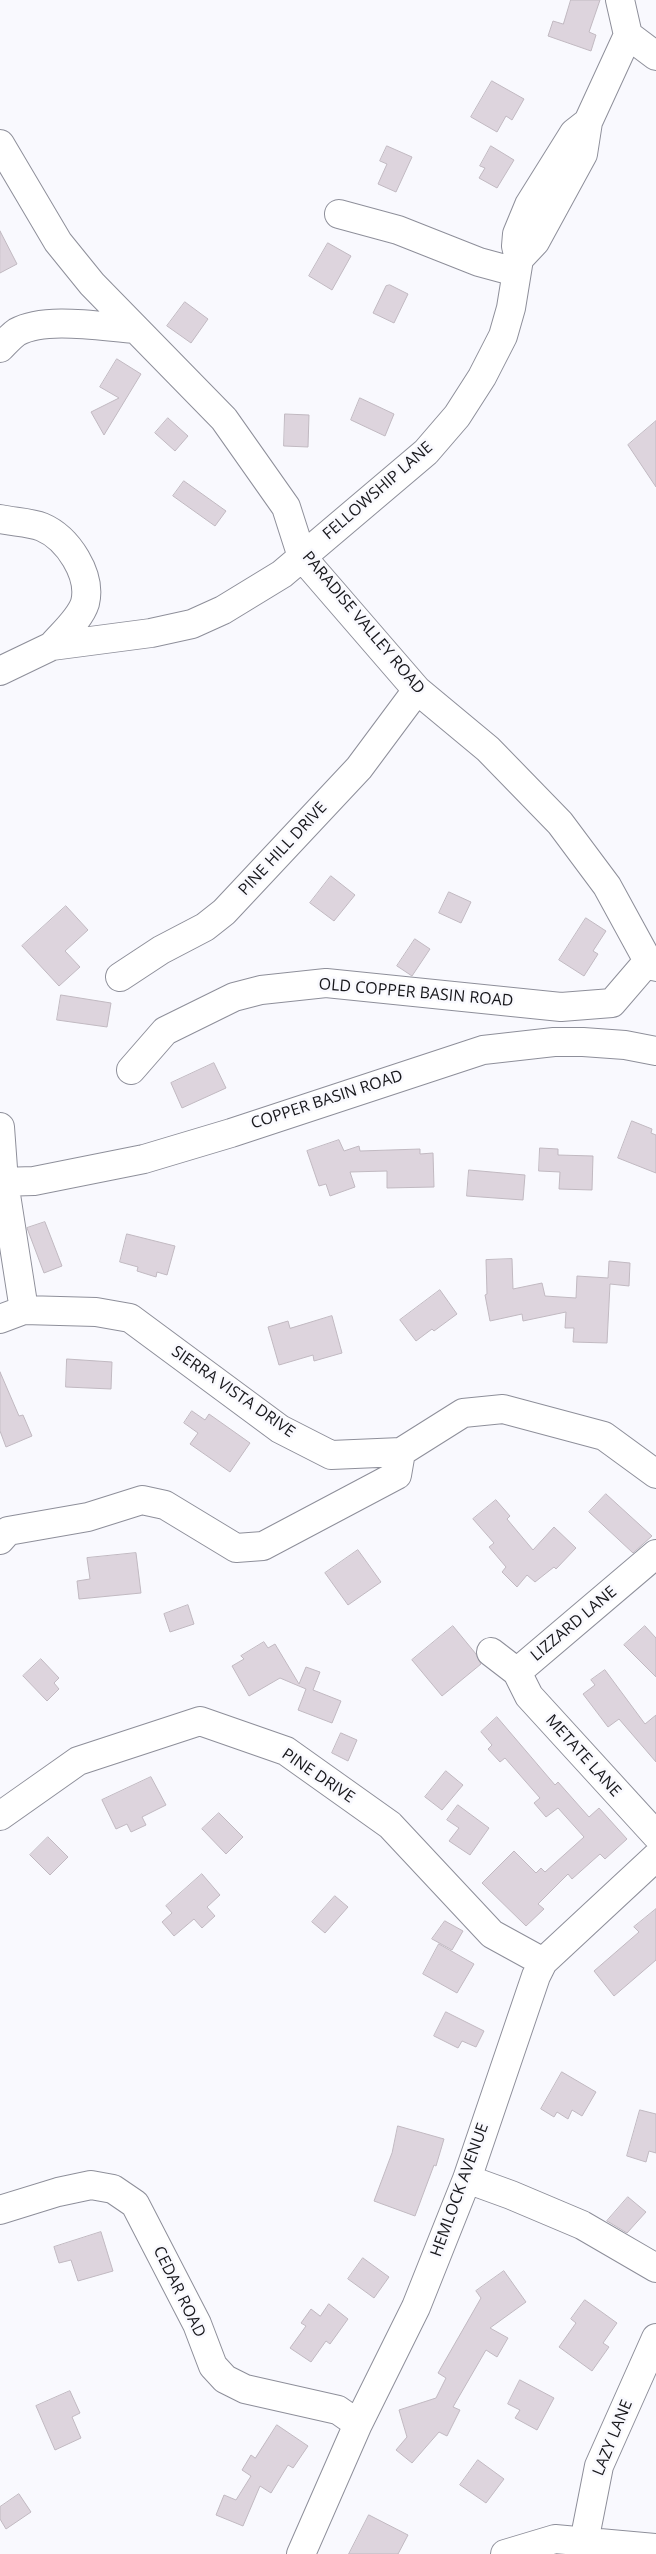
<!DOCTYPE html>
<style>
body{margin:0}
canvas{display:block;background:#f9f9fe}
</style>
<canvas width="656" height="2554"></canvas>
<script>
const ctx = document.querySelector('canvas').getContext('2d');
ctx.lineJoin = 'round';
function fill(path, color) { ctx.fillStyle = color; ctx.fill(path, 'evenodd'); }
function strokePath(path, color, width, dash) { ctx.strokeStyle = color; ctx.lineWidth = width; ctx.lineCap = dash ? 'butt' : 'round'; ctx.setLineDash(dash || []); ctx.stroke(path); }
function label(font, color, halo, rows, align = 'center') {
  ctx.font = font + ' "Open Sans",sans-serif'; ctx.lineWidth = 5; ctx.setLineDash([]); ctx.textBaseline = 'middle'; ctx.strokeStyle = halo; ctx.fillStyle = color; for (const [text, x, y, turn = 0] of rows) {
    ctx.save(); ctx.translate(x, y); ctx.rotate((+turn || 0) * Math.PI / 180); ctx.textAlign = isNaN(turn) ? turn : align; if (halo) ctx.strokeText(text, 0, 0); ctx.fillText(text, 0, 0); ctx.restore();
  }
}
const building = new Path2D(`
 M571,0H600L589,32L596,35L591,51L548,36L553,21L563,24Z
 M492,81L524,99L512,120L506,116L497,132L471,117Z
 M387,146L412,157L396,192L378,184L387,164L380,161Z
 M491,146L514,160L497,188L479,178L485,168L480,166Z
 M0,231L17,264L0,273Z
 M328,243L351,256L332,290L309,276Z
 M390,285L408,294L394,323L373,313L386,286Z
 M185,302L208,319L191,343L167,326Z
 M117,359L141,374L104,435L91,412L119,398L100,387Z
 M360,398L394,414L385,436L351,420Z
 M285,414L309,415L308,447L284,446Z
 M168,418L188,436L175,451L155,433Z
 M656,421V487L628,445Z
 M184,481L226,511L215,526L173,496Z
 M331,876L355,895L334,921L310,903Z
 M449,892L471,902L461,923L439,913Z
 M66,906L88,930L65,951L80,967L59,986L22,946Z
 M586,918L606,931L593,951L598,954L584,976L559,960Z
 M415,939L430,949L412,976L397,966Z
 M61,995L111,1003L107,1027L57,1020Z
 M214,1063L226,1088L182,1108L171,1083Z
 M632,1121L652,1129L651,1133L656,1135V1173L618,1158Z
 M339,1140L344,1151L359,1146L360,1151L420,1149V1154L433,1153L434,1187L387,1188V1171L350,1172L355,1187L330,1196L326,1184L319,1186L307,1151Z
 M540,1148L558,1149V1155L593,1156L592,1190L559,1189L560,1172L539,1171Z
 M469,1170L525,1175L523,1200L467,1196Z
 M45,1222L62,1266L44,1273L27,1228Z
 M127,1234L175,1246L167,1275L157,1272L156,1277L137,1271L138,1267L120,1262Z
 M512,1259L513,1289L542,1283L545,1296L576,1298L577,1276L608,1278L609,1261L630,1263L629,1286L610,1284L607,1343L573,1342L574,1328H565L566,1312L523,1321L522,1314L490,1321L485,1295L487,1294L486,1260Z
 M440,1290L457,1314L434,1331L432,1329L416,1341L400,1320Z
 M332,1316L342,1353L314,1361L313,1355L279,1365L268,1327L288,1321L290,1328Z
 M67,1359L112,1362L111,1389L66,1387Z
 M0,1372L19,1416L23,1415L32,1436L6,1447L0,1431Z
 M192,1411L205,1420L209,1414L250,1443L230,1472L190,1444L198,1433L184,1423Z
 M606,1494L652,1536L633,1553L589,1512Z
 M496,1500L510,1516L507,1519L533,1550L554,1527L576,1548L556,1569L554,1567L535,1582L527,1575L517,1587L502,1572L506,1567L489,1547L494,1543L473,1519Z
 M358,1550L381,1582L348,1605L325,1573Z
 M136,1553L141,1593L79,1599L77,1581L90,1579L87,1558Z
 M188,1605L194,1624L170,1632L164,1614Z
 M453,1626L476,1654L481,1664L442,1696L412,1660Z
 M645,1626L656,1638V1677L624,1645Z
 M264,1642L268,1648L275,1644L299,1684L306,1667L320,1672L313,1690L341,1701L332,1723L298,1710L306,1689L280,1678L249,1696L232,1666L244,1659L241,1656Z
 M41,1659L59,1678L54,1683L59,1689L47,1701L23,1676Z
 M605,1670L645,1724L656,1715V1762L619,1719L608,1727L583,1694L595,1685L591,1680Z
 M497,1717L555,1785L558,1782L589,1817L599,1808L627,1839L605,1859L600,1854L572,1879L568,1874L538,1904L544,1909L526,1926L482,1883L514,1851L536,1873L541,1868L545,1872L584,1837L558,1808L546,1817L534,1803L540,1798L505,1758L500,1762L488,1749L492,1745L481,1732Z
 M341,1733L357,1740L348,1761L332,1753Z
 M446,1771L463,1785L442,1810L425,1797Z
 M151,1777L166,1805L142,1817L146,1825L131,1832L127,1824L116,1829L102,1800Z
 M458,1805L489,1828L470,1855L449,1841L459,1828L447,1820Z
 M219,1813L243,1837L226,1854L202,1829Z
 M48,1837L68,1857L50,1875L30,1855Z
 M202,1874L220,1895L207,1907L215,1916L202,1928L194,1919L174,1936L162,1922L172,1913L166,1906Z
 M335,1896L348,1907L325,1933L312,1922Z
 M656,1909V1960L614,1996L594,1971L639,1932L634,1927Z
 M445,1921L463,1931L452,1950L432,1939Z
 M439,1944L474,1964L457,1993L423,1974Z
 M446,2012L484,2031L476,2047L462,2041L458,2048L434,2036Z
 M562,2072L596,2092L582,2116L572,2110L568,2119L557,2112L554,2117L541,2109Z
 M640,2110L656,2114V2153L649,2151L646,2162L627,2156Z
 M398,2126L444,2139L436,2166L434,2165L415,2216L374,2201L392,2153Z
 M628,2197L646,2212L627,2233L607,2221Z
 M101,2232L113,2271L78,2281L71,2260L59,2263L54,2247Z
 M363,2258L389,2277L374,2298L348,2279Z
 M504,2271L526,2302L490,2328L508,2338L497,2357L486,2350L453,2407L460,2410L447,2436L439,2432L412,2463L396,2450L407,2437L399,2410L436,2398L446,2378L438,2373L481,2298L476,2291Z
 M585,2300L617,2323L603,2343L609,2347L592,2371L559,2347L576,2323L571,2319Z
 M329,2304L348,2319L330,2344L326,2341L311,2362L290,2348L306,2326L301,2323L311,2309L320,2316Z
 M520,2380L554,2398L537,2430L515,2418L520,2410L508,2404Z
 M70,2391L80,2413L72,2417L81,2438L55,2450L36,2406Z
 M277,2425L308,2446L293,2468L288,2465L271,2493L260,2486L243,2526L216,2515L224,2495L236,2500L251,2476L242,2470L251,2455L255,2458Z
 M478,2460L504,2479L486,2503L460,2485Z
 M19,2494L31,2512L6,2529L0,2519V2507Z
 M369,2515L408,2535L398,2554H349Z`);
fill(building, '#ddd4dd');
strokePath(building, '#c1b9c1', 1);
const minor = new Path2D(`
 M628,35L656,56
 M0,144L58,242L92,284L224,419L286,507L302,557L417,690L488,749L560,823L607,886L648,961L656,967
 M339,214L398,230L479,262L516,272
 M519,259L535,242L583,154L588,122L628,35L620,0
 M0,348C5,343 11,336 17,332C46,316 103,327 136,329
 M0,519C13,522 30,522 42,527C68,538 92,575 85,603C80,619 62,634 52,646
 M0,671L52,646L151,633L192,624L223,610L282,574L426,452L457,416L482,377L503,336L511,308L519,259L516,246L517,234L529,205L574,133L588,122
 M120,977L161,950L205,927L224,912L359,768L417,690
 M131,1070L165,1031L234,997L261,990L326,983L561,1007L612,1003L648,961
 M0,1127L4,1182L24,1310
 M0,1182L34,1181L144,1159L231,1133L483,1050L554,1042H583L625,1045L656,1051
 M0,1319L24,1310L96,1312L130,1318L280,1429L331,1455L401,1452L463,1413L503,1409L604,1436L656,1474
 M0,1540L8,1531L88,1517L142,1500L165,1505L236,1548L263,1546L397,1475L401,1452
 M491,1652L517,1672L656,1554
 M517,1672L529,1696L656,1835
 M0,1816L78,1761L200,1721L286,1751L390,1825L492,1934L543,1962
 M467,2179L511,2195L582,2225L656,2268
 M0,2210L58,2192L91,2185L113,2189L135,2204L197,2324L213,2366L225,2379L245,2389L338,2410L358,2424
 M584,2542L599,2466L656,2338
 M301,2554L358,2424L416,2307L467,2179L536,1976L543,1962L656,1857
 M505,2554L555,2539L656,2548`);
strokePath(minor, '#8e8f9a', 30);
strokePath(minor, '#fff', 28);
label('16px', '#17171b', '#f9f9fe', [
 ["FELLOWSHIP LANE",378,491,-41],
 ["PARADISE VALLEY ROAD",363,623,50],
 ["PINE HILL DRIVE",283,849,-47],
 ["OLD COPPER BASIN ROAD",416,993,5],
 ["COPPER BASIN ROAD",327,1100,-18],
 ["SIERRA VISTA DRIVE",233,1392,35],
 ["LIZZARD LANE",574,1624,-40],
 ["METATE LANE",583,1756,48],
 ["PINE DRIVE",318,1776,34],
 ["HEMLOCK AVENUE",460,2190,-70],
 ["CEDAR ROAD",179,2292,64],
 ["LAZY LANE",613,2438,-68]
]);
</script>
